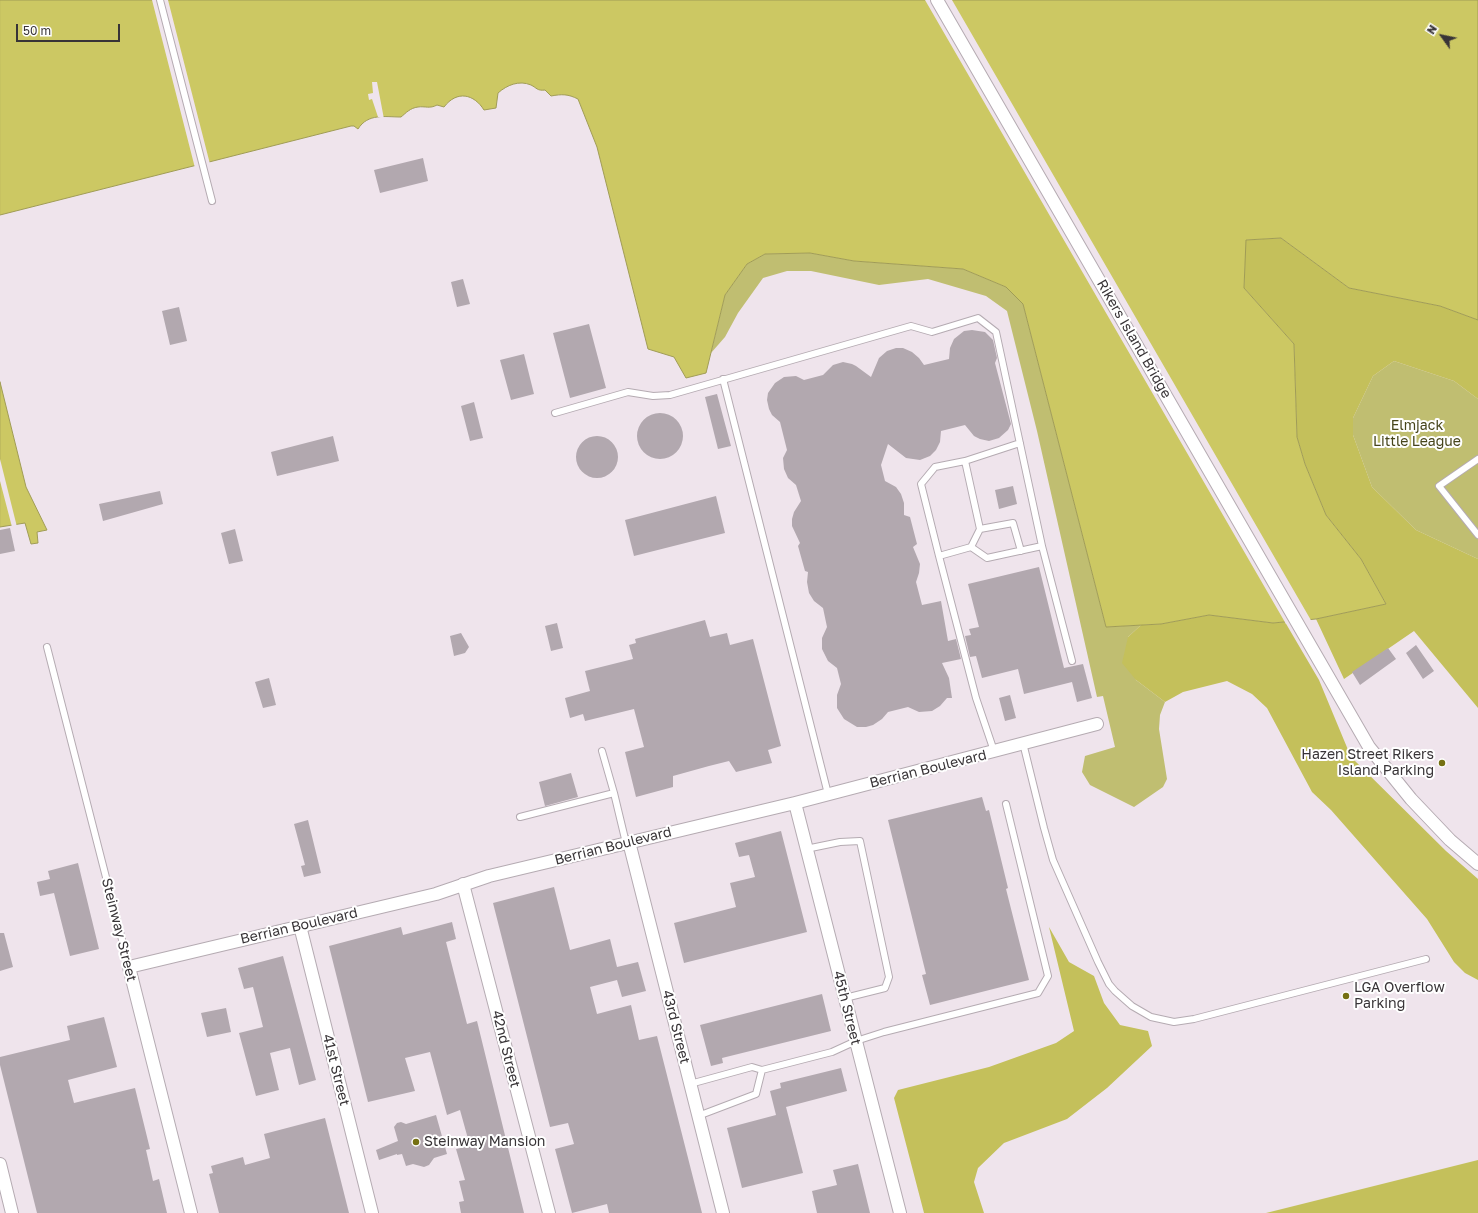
<!DOCTYPE html>
<style>
body{margin:0}
#map{position:relative;width:1478px;height:1213px;overflow:hidden;background:#efe4ec;font-family:"Golos Text",sans-serif}
canvas{display:block}
.north{position:absolute;left:1422px;top:16px;width:40px;height:40px;-webkit-text-stroke:3px #fff;paint-order:stroke;rotate:303deg;font-size:11px;font-weight:700;line-height:16px;text-align:center;color:#383437}
.north::after{content:'';display:block;margin:auto;width:14px;height:18px;background:#383437;clip-path:polygon(50% 0,100% 100%,50% 72%,0 100%)}
.scale{position:absolute;left:16px;top:24px;width:104px;height:18px;box-sizing:border-box;border:2px solid #383437;border-top:0;padding-left:5px;font-size:12px;line-height:14px;white-space:nowrap;color:#383437;-webkit-text-stroke:3px #fff;paint-order:stroke}
</style>
<div id="map">
<canvas width="1478" height="1213"></canvas>
<div class="north">N</div>
<div class="scale">50 m</div>
</div>
<script>
const ctx = document.querySelector('canvas').getContext('2d');
ctx.lineJoin = 'round';
function fill(path, color) { ctx.fillStyle = color; ctx.fill(path, 'evenodd'); }
function strokePath(path, color, width, dash) { ctx.strokeStyle = color; ctx.lineWidth = width; ctx.lineCap = dash ? 'butt' : 'round'; ctx.setLineDash(dash || []); ctx.stroke(path); }
function label(font, color, halo, rows, align = 'center') {
  ctx.font = font + ' "Golos Text",sans-serif'; ctx.lineWidth = 4; ctx.setLineDash([]); ctx.textBaseline = 'middle'; ctx.strokeStyle = halo; ctx.fillStyle = color; for (const [text, x, y, turn = 0] of rows) {
    ctx.save(); ctx.translate(x, y); ctx.rotate((+turn || 0) * Math.PI / 180); ctx.textAlign = isNaN(turn) ? turn : align; if (halo) ctx.strokeText(text, 0, 0); ctx.fillText(text, 0, 0); ctx.restore();
  }
}
fill(new Path2D(`
 M810,253L854,261L963,269L1006,287L1023,304L1106,627L1141,625L1128,637L1136,680L1165,702L1160,715L1159,729L1167,779L1163,787L1134,807L1090,785L1082,772L1085,756L1115,747L1103,696L1097,697L1037,431L1007,311L986,296L928,279L879,285L811,271H787L763,278L738,313L725,337L711,353L725,295L747,264L765,254Z
 M1394,361L1454,381L1478,399V559L1416,530L1372,487L1353,435V418L1373,376Z`), '#c0be71');
fill(new Path2D(`
 M1281,238L1349,288L1440,306L1478,320V399L1454,381L1394,361L1373,376L1353,418V435L1372,487L1416,530L1478,559V708L1414,631L1344,679L1316,619L1386,604L1361,559L1326,515L1305,464L1297,437L1294,344L1244,288L1245,240Z
 M1209,615L1273,623L1285,622L1319,680L1351,757L1446,851L1478,879V980L1465,973L1454,962L1427,919L1331,810L1312,792L1267,708L1252,694L1227,681L1183,692L1165,702L1136,680L1122,663L1128,637L1141,625L1161,624Z
 M1049,927L1069,962L1094,976L1104,1003L1120,1025L1148,1031L1152,1046L1107,1088L1067,1119L1004,1143L978,1168L974,1182L984,1213H924L894,1098L898,1090L989,1067L1056,1043L1074,1031Z
 M1478,1160V1213H1266Z`), '#c4c05b');
const water = new Path2D(`
 M0,0H1478V320L1440,306L1349,288L1281,238L1246,240L1244,288L1294,344L1297,437L1305,464L1326,515L1361,559L1386,604L1316,619L1273,623L1209,615L1161,624L1106,627L1023,304L1006,287L963,269L854,261L810,253L765,254L747,264L725,295L706,373L686,378L674,357L648,349L597,147L578,99C568,94 562,94 551,96L545,90C537,91 537,88 531,85C519,80 507,85 498,93L496,108L484,110C474,94 457,90 444,107L437,105C430,109 425,106 418,107C410,108 406,113 401,117C385,117 368,113 358,129L354,126H351L0,215Z
 M0,382L26,487L47,530L37,532L38,543L31,544L25,523L0,527Z`);
fill(water, '#ccc863');
strokePath(water, '#a09c56', 1);
fill(new Path2D(`
 M152,0H168L210,164L195,168Z
 M925,0H952L1312,622L1286,624Z
 M377,82L384,119L378,117L372,99L369,100L368,94L373,93L372,82Z
 M0,459L17,527H12L0,481Z`), '#efe4ec');
fill(new Path2D(`
 M423,158L428,181L380,193L374,170Z
 M463,279L470,304L457,307L451,282Z
 M179,307L187,341L170,345L162,311Z
 M589,324L606,388L570,398L553,333Z
 M972,330L985,332L993,340L997,358L995,363L1011,424L1008,430L999,438L989,441L980,439L974,436L965,425L941,431L940,442L936,450L930,456L920,460L906,458L888,444L881,465L885,481L896,487L901,494L904,503V515L910,517L917,544L913,547L920,564L919,573L916,582L922,605L941,601L948,641L956,639L961,659L942,663L949,678L952,698H947L940,706L932,711L919,712L908,707L888,712L882,719L873,725L866,727H857L844,719L837,708V695L841,684L837,668L828,661L822,649V638L827,627L823,608L814,601L809,593L807,582L808,572L805,571L798,546L800,543L792,526V519L794,512L801,501L796,485L788,478L784,469L783,458L787,450L780,422L772,415L769,409L767,400L768,393L775,383L784,377L796,376L804,380L823,375L833,365L843,362L852,364L856,366L871,377L879,358L887,351L896,348H903L912,352L919,358L924,365L949,359L950,348L954,339L964,331Z
 M524,354L534,394L511,400L500,360Z
 M717,394L731,446L718,449L705,397Z
 M474,402L483,438L470,441L461,406Z
 M637 436a23 23 0 1 1 46 0a23 23 0 1 1-46 0Z
 M333,436L339,461L277,476L271,452Z
 M576 457a21 21 0 1 1 42 0a21 21 0 1 1-42 0Z
 M1013,486L1017,504L999,509L995,490Z
 M160,491L163,504L103,521L99,504Z
 M716,496L725,533L634,556L625,520Z
 M10,528L15,551L0,554V530Z
 M235,529L243,561L229,564L221,533Z
 M1039,567L1064,668L1083,664L1092,698L1077,702L1072,682L1024,694L1018,669L982,678L976,656L970,657L965,636L971,635L969,629L979,627L968,584Z
 M705,620L710,637L727,633L730,645L753,639L781,746L768,750L772,763L736,772L729,761L709,766L673,776V787L636,797L625,752L644,747L634,709L585,721L583,714L570,718L565,698L590,691L585,671L633,659L629,645L636,643L635,639Z
 M557,623L563,648L551,651L545,626Z
 M461,633L469,647L465,653L454,656L450,636Z
 M1416,645L1434,671L1423,679L1406,653Z
 M1388,648L1396,659L1360,685L1352,672Z
 M269,678L276,705L263,708L255,682Z
 M1010,695L1016,718L1005,721L999,698Z
 M571,773L578,797L545,806L539,782Z
 M982,797L986,811L989,810L1008,888L1006,889L1029,980L930,1005L922,975L926,974L888,820Z
 M308,820L321,873L304,877L301,866L305,865L294,824Z
 M781,831L807,932L684,963L674,923L736,907L730,883L755,877L749,855L739,857L735,843Z
 M78,863L99,949L70,956L54,893L40,896L37,882L50,879L48,871Z
 M554,887L570,950L610,939L617,967L638,962L646,991L622,997L617,980L590,987L597,1014L631,1005L639,1040L657,1036L702,1213H609L607,1204L572,1213L555,1149L574,1144L568,1123L550,1127L493,903Z
 M452,922L456,939L446,942L467,1024L477,1021L524,1213H461L459,1202L464,1201L459,1181L465,1180L456,1149L470,1146L460,1110L447,1115L430,1052L405,1058L415,1091L368,1102L329,946L401,927L403,935Z
 M0,933H4L13,967L0,971Z
 M283,956L316,1080L299,1085L290,1048L270,1053L279,1090L256,1096L239,1033L263,1027L253,987L244,989L238,968Z
 M822,994L831,1031L722,1058L723,1063L711,1066L700,1025Z
 M226,1008L231,1032L207,1037L201,1013Z
 M104,1017L117,1067L68,1080L74,1103L135,1088L150,1149L146,1150L153,1181L159,1179L167,1213H37L0,1065V1057L70,1040L67,1026Z
 M841,1068L847,1091L786,1107L803,1173L742,1188L727,1128L776,1115L770,1091L781,1088L780,1083Z
 M436,1115L447,1154L434,1158L429,1165L424,1167L413,1164L406,1166L402,1154L397,1155V1154L379,1160L376,1150L398,1141L394,1127L397,1123L401,1122L406,1124Z
 M325,1118L349,1213H219L209,1174L213,1173L211,1166L243,1157L245,1165L270,1158L264,1134Z
 M858,1164L870,1213H817L812,1191L837,1185L833,1170Z`), '#b2a8af');
const service = new Path2D(`
 M160,0L212,201
 M723,379L828,794
 M555,413L628,392L653,396L670,395L911,326L932,332L978,318L996,332L1042,546L1072,661
 M1478,459L1439,486L1478,535
 M980,529L965,461L1020,443
 M971,547L987,558L1042,546
 M939,556L921,484L935,467L965,461
 M47,647L129,967
 M1023,743L1044,828L1053,860L1098,962L1109,984L1115,991L1132,1006L1151,1017L1174,1022L1194,1019L1426,959
 M602,751L614,793
 M994,751L976,698L939,556L971,547L980,529L1013,523L1021,551
 M520,817L614,793L626,843
 M806,849L840,842L860,841L889,977L885,988L845,998
 M690,1084L752,1067L762,1070L832,1052L856,1041L884,1032L1038,993L1048,976L1006,804
 M698,1116L756,1094L762,1070`);
const minor = new Path2D(`
 M937,0L1369,747L1411,799L1450,840L1478,864
 M795,803L900,1213
 M629,842L723,1213
 M463,884L549,1213
 M300,926L372,1213
 M0,1164L12,1213
 M191,1213L129,967L436,894L489,876L795,803L1097,724`);
strokePath(service, '#b5abb2', 8);
strokePath(minor, '#b5abb2', 14);
strokePath(service, '#fff', 6);
strokePath(minor, '#fff', 12);
for (const [x, y, r, color] of [
 [1442,763,4,"#757012"],
 [1346,996,4,"#757012"],
 [416,1142,4,"#757012"]
]) { const dot = new Path2D(); dot.arc(x, y, r, 0, 2 * Math.PI); ctx.fillStyle = color; ctx.fill(dot); strokePath(dot, '#fff', 1.5); }
label('14px', '#383437', '#fff', [
 ["Rikers Island Bridge",1134,339,60],
 ["Berrian Boulevard",928,769,-14],
 ["Berrian Boulevard",613,846,-14],
 ["Berrian Boulevard",299,926,-13],
 ["Steinway Street",119,930,76],
 ["45th Street",847,1008,76],
 ["43rd Street",676,1027,76],
 ["42nd Street",506,1049,76],
 ["41st Street",336,1070,76]
]);
label('14px', '#47451b', '#fff', [
 ["Elmjack",1417,426],
 ["Little League",1417,442]
]);
label('14px', '#383437', '#fff', [
 ["Hazen Street Rikers",1434,755,"right"],
 ["Island Parking",1434,771,"right"],
 ["LGA Overflow",1354,988],
 ["Parking",1354,1004],
 ["Steinway Mansion",424,1142]
], 'left');
</script>
